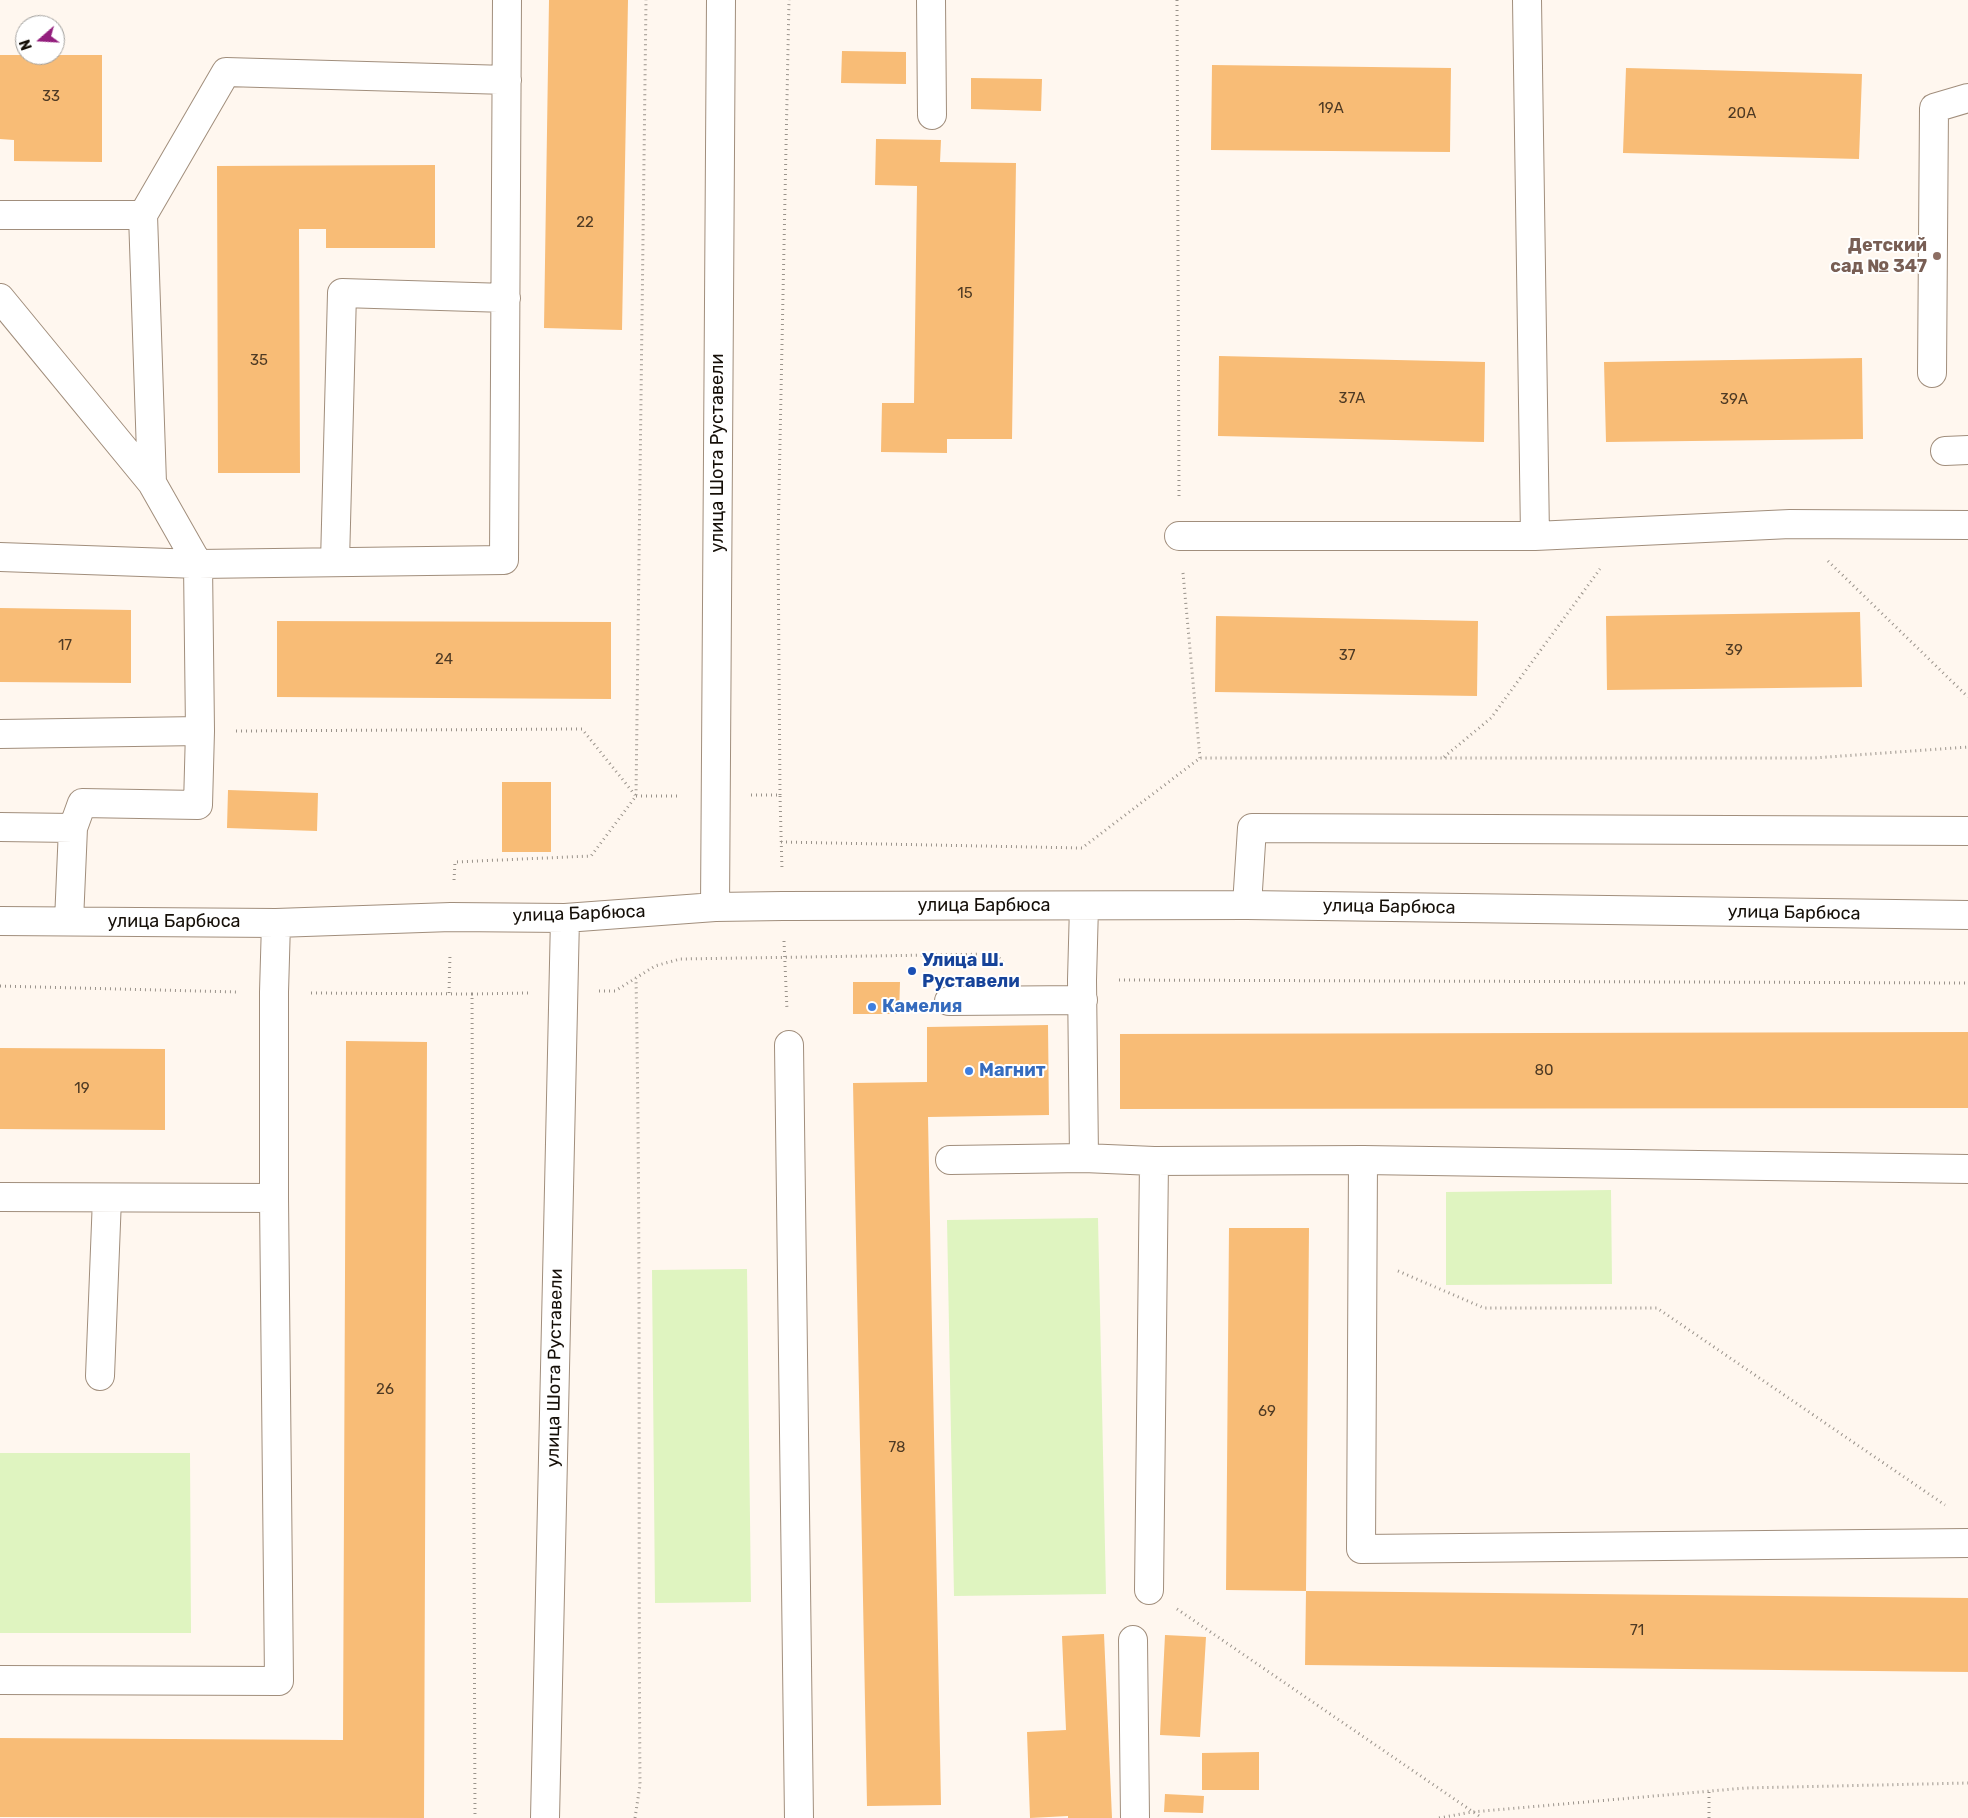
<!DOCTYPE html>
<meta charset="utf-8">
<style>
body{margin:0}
#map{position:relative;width:1968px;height:1818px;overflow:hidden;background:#fff7ef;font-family:Rubik,sans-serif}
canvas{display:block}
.north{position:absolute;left:15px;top:15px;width:50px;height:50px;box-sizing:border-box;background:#fff;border:1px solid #a19f9c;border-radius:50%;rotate:251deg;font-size:14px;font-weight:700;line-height:20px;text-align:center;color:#150f08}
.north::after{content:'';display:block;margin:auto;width:18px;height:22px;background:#931e7d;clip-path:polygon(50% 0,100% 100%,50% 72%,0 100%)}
</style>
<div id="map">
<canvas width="1968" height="1818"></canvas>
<div class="north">N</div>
</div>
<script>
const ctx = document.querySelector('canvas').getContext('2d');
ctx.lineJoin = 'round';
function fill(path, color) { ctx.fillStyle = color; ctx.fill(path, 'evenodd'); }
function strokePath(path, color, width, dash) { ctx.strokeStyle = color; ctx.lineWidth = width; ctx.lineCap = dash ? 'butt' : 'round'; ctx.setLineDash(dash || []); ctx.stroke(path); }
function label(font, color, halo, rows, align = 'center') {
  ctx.font = font + ' Rubik,sans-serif'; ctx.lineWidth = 4; ctx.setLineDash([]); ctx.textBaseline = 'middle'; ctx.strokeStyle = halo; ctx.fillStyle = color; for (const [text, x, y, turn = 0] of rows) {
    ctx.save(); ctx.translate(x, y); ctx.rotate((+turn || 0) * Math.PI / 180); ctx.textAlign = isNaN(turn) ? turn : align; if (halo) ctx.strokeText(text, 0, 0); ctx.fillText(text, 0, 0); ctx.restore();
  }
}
fill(new Path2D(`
 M1611,1190L1612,1284L1446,1285V1192Z
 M1098,1218L1106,1594L954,1596L947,1220Z
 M747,1269L751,1602L655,1603L652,1270Z
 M0,1453H190L191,1633H0Z`), '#dff4c0');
fill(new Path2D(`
 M549,0H628L622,330L544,328Z
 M842,51L906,52V84L841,83Z
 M0,55H102V162L14,161V140L0,139Z
 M1212,65L1451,68L1450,152L1211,150Z
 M1626,68L1862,74L1859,159L1623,153Z
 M971,78L1042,79L1041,111L971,109Z
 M876,139L941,140L940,162L1016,163L1012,439H947V453L881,452L882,403H914L917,186L875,185Z
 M435,165V248H326V229H299L300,473H218L217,166Z
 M1219,356L1485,362L1484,442L1218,436Z
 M1862,358L1863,439L1606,442L1604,362Z
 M0,608L131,610V683L0,682Z
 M1860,612L1862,687L1607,690L1606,616Z
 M1216,616L1478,621L1477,696L1215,692Z
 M277,621L611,622V699L277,697Z
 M502,782H551V852H502Z
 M228,790L318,793L317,831L227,828Z
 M853,982H900L899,1014H853Z
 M1048,1025L1049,1115L928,1117L941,1805L867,1806L853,1083L927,1082V1027Z
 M1968,1032V1108L1120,1109V1034Z
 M346,1041L427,1042L424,1818L0,1817V1738L343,1740Z
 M0,1048L165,1049V1130L0,1129Z
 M1229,1228H1309L1306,1591L1968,1598V1672L1305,1665L1306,1591L1226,1590Z
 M1104,1634L1112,1818H1068V1816L1030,1818L1027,1732L1066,1730L1062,1636Z
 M1165,1635L1206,1637L1200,1737L1160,1735Z
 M1259,1752V1790H1202V1753Z
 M1165,1794L1204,1796L1203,1813L1164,1812Z`), '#f8bc76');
const minor = new Path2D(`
 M931,0L932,115
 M1527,0L1535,536
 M0,215H143L226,72L507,80
 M0,298L152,483
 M1932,373L1934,108L1968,98
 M1945,451L1968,450
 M1179,536H1535L1790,524L1968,525
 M0,557L198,564L504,560L507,0
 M335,562L342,293L506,298
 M0,734L200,731
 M0,827L73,828
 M1247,905L1252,828L1968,831
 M715,907L721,0
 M0,921L276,923L451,917L565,918L715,907L783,906L1247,905L1968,915
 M69,921L73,828L82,803L198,805L200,731L198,564L152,483L143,215
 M949,1001L1083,1000
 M789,1045L799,1818
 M1084,1158L1082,980L1084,906
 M950,1160L1084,1158L1154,1161L1363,1160L1968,1169
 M1363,1160L1361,1549L1968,1543
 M0,1197L274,1198L279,1681L0,1680
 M274,1198V992L276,923
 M100,1376L107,1198
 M1149,1590L1154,1161
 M1133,1640L1135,1818
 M545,1818L565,918`);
strokePath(minor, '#a18e7c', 30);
strokePath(new Path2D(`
 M1177,0L1179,499
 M1828,561L1968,697
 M1183,573L1200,758
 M236,731L582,729L635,795
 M1444,757L1491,718L1600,569
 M751,795H780L782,870
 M780,795L778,541L789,0
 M636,796H680
 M781,842L1082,848L1200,758H1814L1968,747
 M454,880L455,862L591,856L636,796L646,0
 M784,941L787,1010
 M1119,980L1968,983
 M0,986L237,992
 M599,991H615L655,966L680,959L995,954L1004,963
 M311,993L472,994L475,1818
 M449,993L450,954
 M472,994L528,993
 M1398,1271L1484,1308H1657L1945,1505
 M1177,1609L1482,1818
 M635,1818L640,1785C638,1516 641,1247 636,978
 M1439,1818L1472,1812L1745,1788L1968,1783
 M1709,1818V1790`), '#9a938b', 3, [1, 4]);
strokePath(minor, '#fff', 28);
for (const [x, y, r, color] of [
 [1937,256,5,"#8d6e63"],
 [912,971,5,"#1a4fb4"],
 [872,1007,5,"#3f7fe0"],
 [969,1071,5,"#3f7fe0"]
]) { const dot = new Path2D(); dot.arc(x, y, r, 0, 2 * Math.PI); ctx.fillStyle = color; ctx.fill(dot); strokePath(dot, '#fff', 2); }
label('15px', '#4e3a24', null, [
 ["33",51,97],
 ["19А",1331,109],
 ["20А",1742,114],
 ["22",585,223],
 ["15",965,294],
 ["35",259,361],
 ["37А",1352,399],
 ["39А",1734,400],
 ["17",65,646],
 ["39",1734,651],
 ["37",1347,656],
 ["24",444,660],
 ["80",1544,1071],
 ["19",82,1089],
 ["26",385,1390],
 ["69",1267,1412],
 ["78",897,1448],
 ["71",1637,1631]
]);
label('bold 18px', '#785e54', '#fff', [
 ["Детский",1927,246],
 ["сад № 347",1927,267]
], 'right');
label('18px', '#150f08', '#fff', [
 ["улица Шота Руставели",718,453,-90],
 ["улица Барбюса",984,906],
 ["улица Барбюса",1389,907,1],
 ["улица Барбюса",1794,913,1],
 ["улица Барбюса",579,914,-2],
 ["улица Барбюса",174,922],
 ["улица Шота Руставели",555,1368,-89]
]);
label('bold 18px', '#164399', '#fff', [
 ["Улица Ш.",922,961],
 ["Руставели",922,982]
], 'left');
label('bold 18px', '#366cbe', '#fff', [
 ["Камелия",882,1007],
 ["Магнит",979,1071]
], 'left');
</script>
